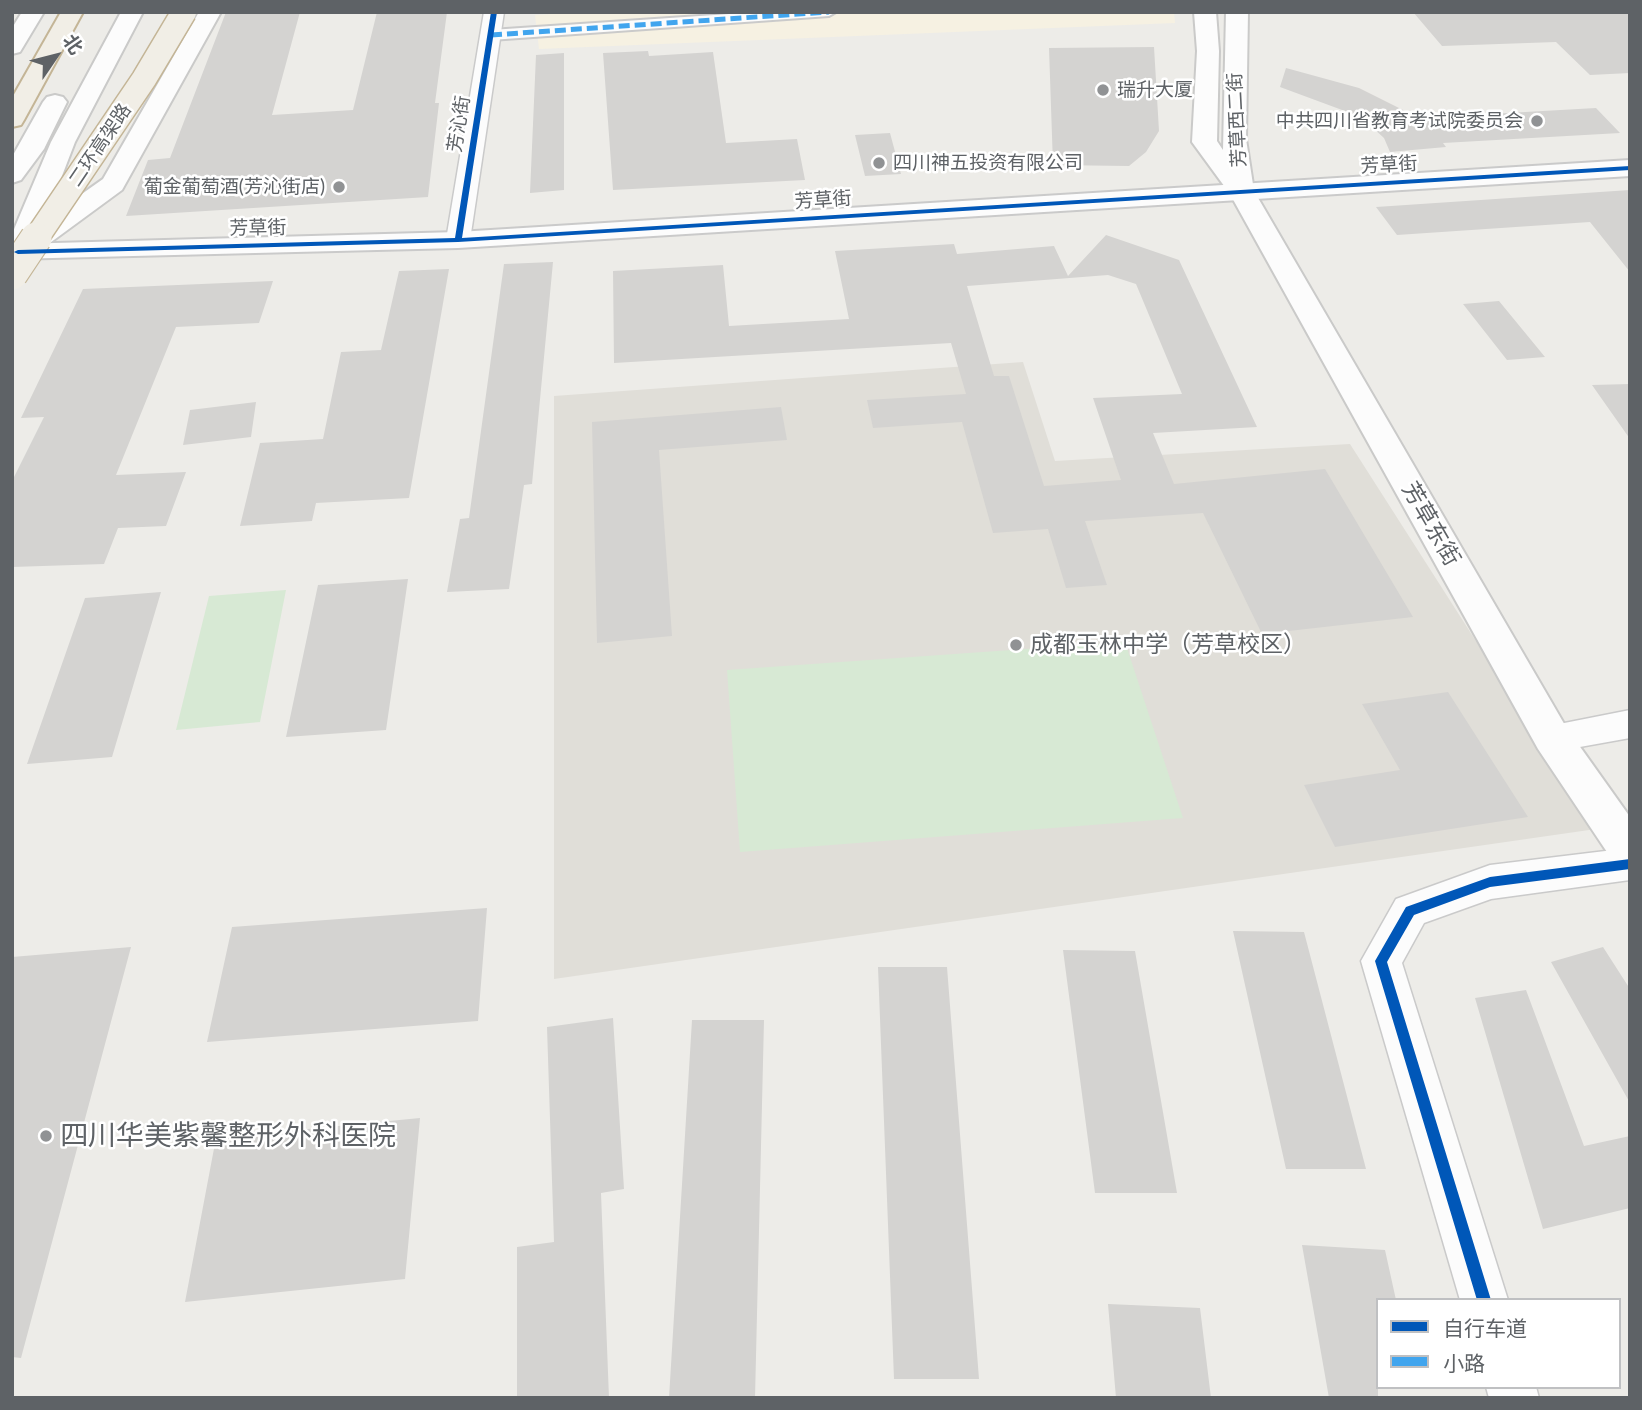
<!DOCTYPE html>
<meta charset="utf-8">
<style>
body{margin:0}
#map{position:relative;width:1642px;height:1410px;overflow:hidden;background:#edece8;font-family:Lato,"Noto Sans SC",sans-serif}
canvas{display:block}
.frame{position:absolute;inset:0;border:14px solid #5e6266;pointer-events:none}
.legend{position:absolute;left:1376px;top:1298px;width:245px;height:91px;box-sizing:border-box;background:#fff;border:2px solid #bfc0c2;margin:0;padding:9px 12px;list-style:none;font-size:21px;color:#5e6266}
.legend li{display:flex;align-items:center;gap:14px;height:35px}
.legend b{width:35px;border:2px solid #bfc0c2}
.north{position:absolute;left:21px;top:21px;width:70px;height:70px;-webkit-text-stroke:5px #fff;paint-order:stroke;rotate:55deg;font-size:19px;font-weight:700;line-height:28px;text-align:center;color:#5e6266}
.north::after{content:'';display:block;margin:auto;width:24px;height:32px;background:#5e6266;clip-path:polygon(50% 0,100% 100%,50% 72%,0 100%)}
</style>
<div id="map">
<canvas width="1642" height="1410"></canvas>
<div class="frame"></div>
<ul class="legend">
<li><b style="height:9px;background:#0057b8"></b>自行车道</li>
<li><b style="height:9px;background:#41a5ee"></b>小路</li>
</ul>
<div class="north">北</div>
</div>
<script>
const ctx = document.querySelector('canvas').getContext('2d');
ctx.lineJoin = 'round';
function fill(path, color) { ctx.fillStyle = color; ctx.fill(path, 'evenodd'); }
function strokePath(path, color, width, dash) { ctx.strokeStyle = color; ctx.lineWidth = width; ctx.lineCap = dash ? 'butt' : 'round'; ctx.setLineDash(dash || []); ctx.stroke(path); }
function label(font, color, halo, rows, align = 'center') {
  ctx.font = font + ' Lato,"Noto Sans SC",sans-serif'; ctx.lineWidth = 5; ctx.setLineDash([]); ctx.textBaseline = 'middle'; ctx.strokeStyle = halo; ctx.fillStyle = color; for (const [text, x, y, turn = 0] of rows) {
    ctx.save(); ctx.translate(x, y); ctx.rotate((+turn || 0) * Math.PI / 180); ctx.textAlign = isNaN(turn) ? turn : align; if (halo) ctx.strokeText(text, 0, 0); ctx.fillText(text, 0, 0); ctx.restore();
  }
}
fill(new Path2D(`
 M586,12H1174L1175,23L539,49L535,15Z`), '#f6f1e2');
fill(new Path2D(`
 M1023,362L1055,461L1350,444L1596,829L554,979V396Z`), '#e0ded8');
fill(new Path2D(`
 M286,590L260,722L176,730L209,596Z
 M1125,642L1183,818L740,852L727,670Z`), '#d7e9d4');
fill(new Path2D(`
 M226,12H300L272,115L353,110L377,12H447L435,103H439L428,197L126,216L148,160L170,158Z
 M1413,12H1630V73L1590,75L1556,42L1442,46Z
 M1154,47L1159,131L1146,152L1129,166L1053,165L1049,48Z
 M648,51L649,56L713,52L726,143L797,139L805,180L613,190L603,53Z
 M564,53V190L530,193L536,55Z
 M1286,68L1359,88L1419,118L1596,108L1620,133L1443,143L1446,147L1390,152L1384,138L1361,117L1280,87Z
 M890,133L901,174L865,176L855,135Z
 M1630,190V272L1590,222L1397,235L1376,207Z
 M1106,235L1179,260L1257,427L1153,433L1174,484L1325,469L1413,617L1262,634L1203,513L1085,521L1107,585L1066,588L1048,529L993,533L962,422L873,428L867,400L966,394L951,343L614,363L613,271L723,265L729,326L849,319L835,251L954,244L957,254L1054,246L1068,276ZM1108,275L1136,284L1182,394L1093,398L1121,480L1044,486L1009,376H994L967,286Z
 M553,262L532,484L524,485L509,589L447,592L460,519L469,518L504,264Z
 M449,269L409,498L316,503L312,521L240,526L260,443L323,439L341,352L381,350L399,271Z
 M273,281L259,323L176,327L116,475L186,472L166,526L118,528L104,564L12,567V481L44,417L21,418L83,289Z
 M1499,301L1545,357L1507,360L1463,304Z
 M1630,384V439L1592,385Z
 M256,402L251,437L183,445L190,410Z
 M781,407L787,440L659,450L672,636L597,643L592,422Z
 M408,579L386,730L286,737L318,585Z
 M161,592L112,757L27,764L85,598Z
 M1448,692L1528,817L1335,847L1304,785L1400,770L1362,704Z
 M487,908L478,1021L207,1042L232,927Z
 M1233,931L1304,932L1366,1169H1286Z
 M131,947L21,1358L12,1357V957Z
 M1603,947L1630,989V1103L1551,962Z
 M1063,950L1135,951L1177,1193H1095Z
 M878,967H947L979,1379H894Z
 M1526,990L1584,1146L1630,1136V1208L1543,1229L1475,998Z
 M613,1018L624,1189L601,1193L609,1398H517V1247L554,1242L547,1027Z
 M692,1020H764L755,1398H669Z
 M420,1118L405,1279L185,1302L216,1138Z
 M1302,1245L1385,1250L1396,1300H1378V1398H1329Z
 M1108,1304L1200,1308L1211,1398H1116Z`), '#d4d3d1');
const pedestrian = new Path2D(`
 M759,12H836L829,16L491,40L483,35L491,30Z`);
const minor = new Path2D(`
 M484,12H504L470,240L467,245L458,247L449,245L446,240Z
 M1630,710V738L1552,752L1539,748L1534,738L1539,728Z
 M1630,848V880L1491,899L1424,923L1402,963L1508,1300H1460L1361,961L1396,899L1490,865Z
 M1486,1387H1536L1539,1398H1489Z`);
const tertiary = new Path2D(`
 M1630,160V176L458,248L12,259V245L18,244L458,232Z`);
const secondary = new Path2D(`
 M22,12H44L20,52L12,54V28Z
 M121,12H143L75,142L45,220L103,179L199,12H221L122,190L28,259L12,260V234L51,142Z
 M1194,12H1216L1219,51L1217,141L1223,150L1226,12H1248L1246,139L1254,191L1566,727L1630,817V869L1615,864L1538,749L1230,194L1192,142L1197,51Z
 M55,95L63,97L67,102L44,149L21,180L12,183V157L43,102L47,97Z`);
const trunk = new Path2D(`
 M61,12H83L24,120L21,125L12,127V98Z`);
strokePath(pedestrian, '#cacaca', 4);
strokePath(minor, '#cacaca', 3);
strokePath(tertiary, '#cacaca', 4);
strokePath(secondary, '#cacac9', 4);
strokePath(trunk, '#c4b596', 4);
fill(pedestrian, '#fcfcfc');
fill(minor, '#fcfcfc');
fill(tertiary, '#fcfcfc');
fill(secondary, '#fcfcfc');
fill(trunk, '#f1eee6');
const trunkBridgeFar1 = new Path2D(`
 M35,240L144,79L184,12`);
const trunkBridge = new Path2D(`
 M12,274L36,238`);
strokePath(trunkBridgeFar1, '#c4b596', 27, []);
strokePath(trunkBridge, '#c4b596', 33, []);
strokePath(trunkBridgeFar1, '#f1eee6', 24);
strokePath(trunkBridge, '#f1eee6', 31);
strokePath(new Path2D(`
 M491,35L829,12`), '#41a5ee', 5, [11, 5]);
fill(new Path2D(`
 M491,12H497L462,238L1630,166V170L458,242L18,254L14,252L18,250L455,238Z
 M1630,859V869L1490,887L1414,915L1387,962L1491,1300H1477L1375,961L1406,907L1490,877Z`), '#0057b8');
for (const [x, y, r, color] of [
 [1103,90,7,"#909294"],
 [1537,121,7,"#909294"],
 [879,163,7,"#909294"],
 [339,187,7,"#909294"],
 [1016,645,7,"#909294"],
 [46,1136,7,"#909294"]
]) { const dot = new Path2D(); dot.arc(x, y, r, 0, 2 * Math.PI); ctx.fillStyle = color; ctx.fill(dot); strokePath(dot, '#fff', 2.5); }
label('19px', '#5e6266', '#fff', [
 ["瑞升大厦",1117,90],
 ["中共四川省教育考试院委员会",1523,121,"right"],
 ["四川神五投资有限公司",893,163],
 ["葡金葡萄酒(芳沁街店)",325,187,"right"]
], 'left');
label('19px', '#5e6266', '#fff', [
 ["芳草西二街",1237,120,-93],
 ["芳沁街",459,124,-81],
 ["二环高架路",100,145,-56],
 ["芳草街",1389,165,-3],
 ["芳草街",823,200,-4],
 ["芳草街",258,228,-1]
]);
label('23px', '#5e6266', '#fff', [
 ["芳草东街",1431,524,60]
]);
label('23px', '#5e6266', '#fff', [
 ["成都玉林中学（芳草校区）",1030,645]
], 'left');
label('28px', '#5e6266', '#fff', [
 ["四川华美紫馨整形外科医院",60,1136]
], 'left');
</script>
